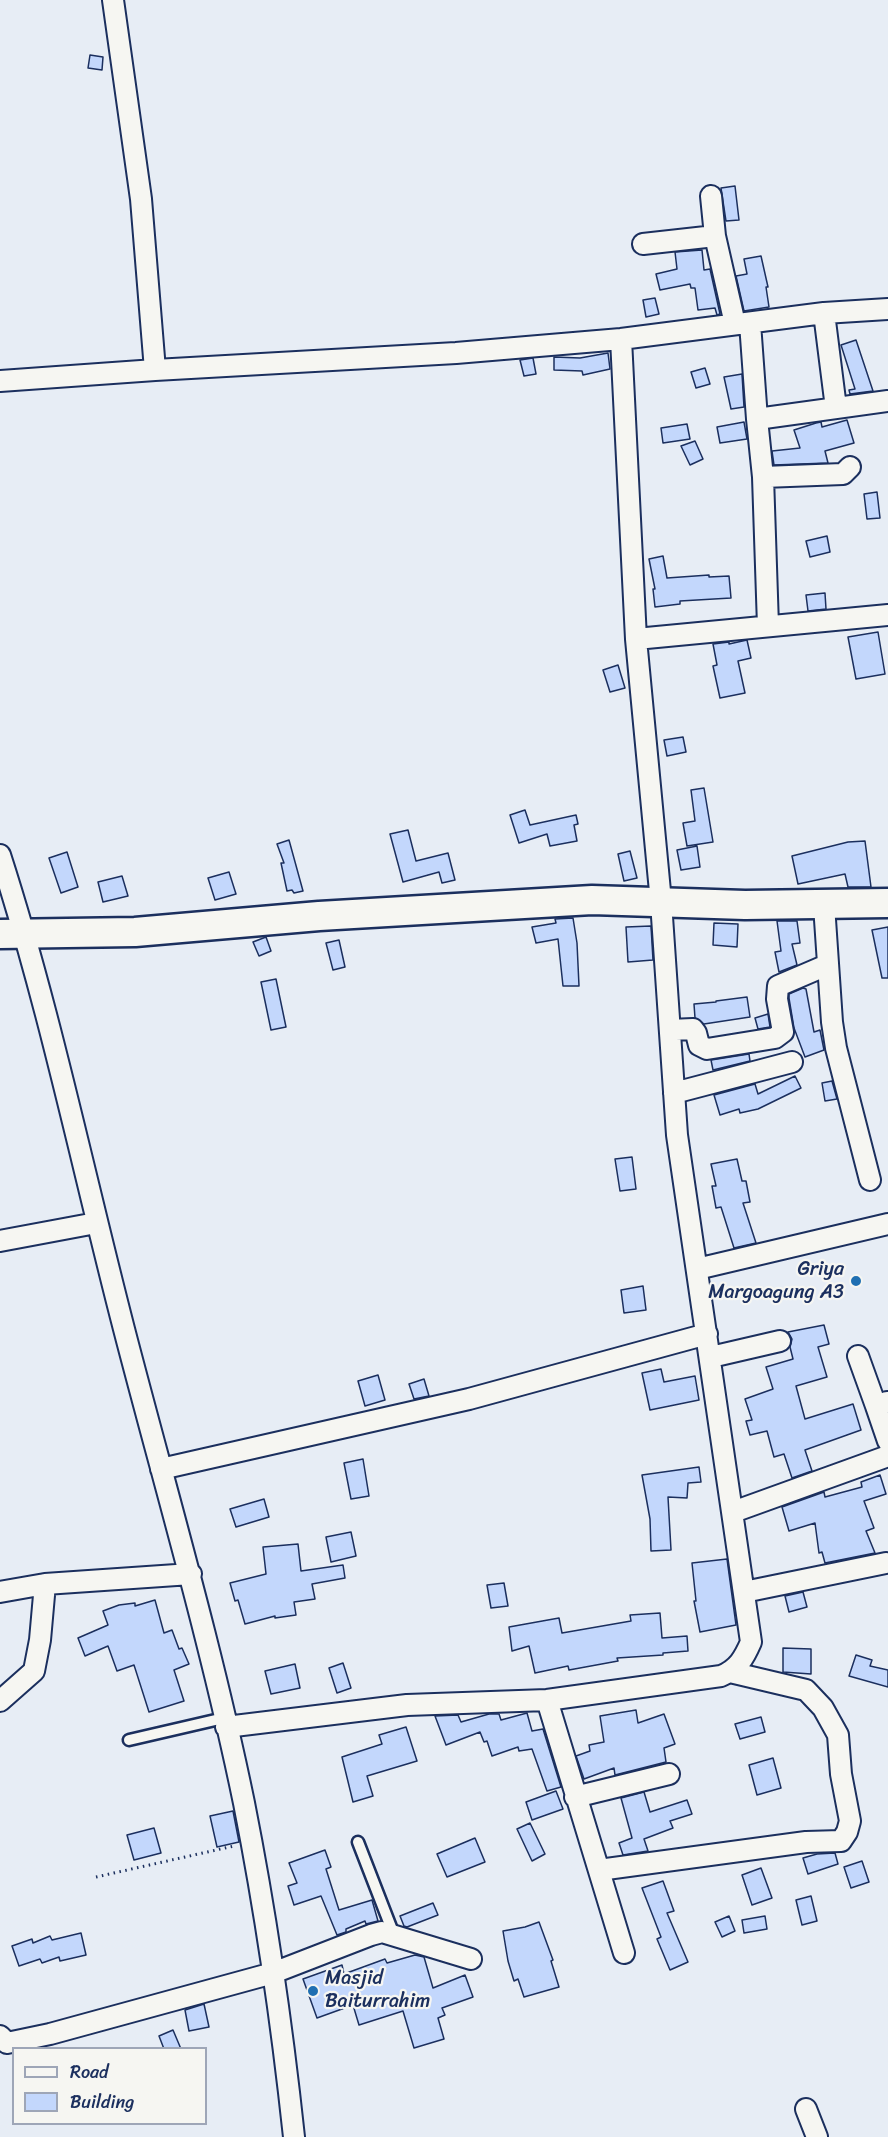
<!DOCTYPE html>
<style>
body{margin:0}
#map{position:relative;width:888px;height:2137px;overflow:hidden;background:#e7edf5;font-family:Sriracha,sans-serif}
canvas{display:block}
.legend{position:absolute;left:12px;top:2047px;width:195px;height:78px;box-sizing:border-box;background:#f6f6f2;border:2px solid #9ea6b7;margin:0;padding:8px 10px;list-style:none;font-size:18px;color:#1b2f5e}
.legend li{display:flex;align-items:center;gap:12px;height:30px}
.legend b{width:30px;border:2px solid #9ea6b7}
</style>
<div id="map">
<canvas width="888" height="2137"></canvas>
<ul class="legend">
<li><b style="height:8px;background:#f6f6f2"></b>Road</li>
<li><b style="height:16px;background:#c3d7fc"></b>Building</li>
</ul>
</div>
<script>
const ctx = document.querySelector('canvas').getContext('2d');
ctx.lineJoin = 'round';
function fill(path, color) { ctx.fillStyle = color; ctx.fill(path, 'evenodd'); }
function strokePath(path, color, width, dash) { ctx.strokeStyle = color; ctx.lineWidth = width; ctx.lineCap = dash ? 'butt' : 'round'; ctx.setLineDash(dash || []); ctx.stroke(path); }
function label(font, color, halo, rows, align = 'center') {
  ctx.font = font + ' Sriracha,sans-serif'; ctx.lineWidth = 4.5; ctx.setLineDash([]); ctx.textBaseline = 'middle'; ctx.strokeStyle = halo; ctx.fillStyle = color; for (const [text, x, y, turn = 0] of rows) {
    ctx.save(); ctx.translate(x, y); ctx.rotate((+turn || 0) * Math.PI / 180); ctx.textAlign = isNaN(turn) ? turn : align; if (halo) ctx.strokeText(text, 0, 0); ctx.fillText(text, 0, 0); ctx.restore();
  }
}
const building = new Path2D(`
 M90,55L103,57L102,70L88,68Z
 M735,186L739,220L726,221L721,188Z
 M702,250L704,270L710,269L720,314L717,315L715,308L698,310L695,288H691L690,284L660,290L656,274L677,269L675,252Z
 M761,256L768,287H766L769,307L744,311L736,276L747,274L744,259Z
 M655,298L659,314L646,317L643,300Z
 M856,340L873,391L850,394L849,390L855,389L841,345Z
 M608,353L610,369L583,375L582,371L554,370V357L580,358Z
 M533,358L536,374L524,376L520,360Z
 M705,368L710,384L696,388L691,372Z
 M742,374L744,407L731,409L724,377Z
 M847,420L854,443L825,451L828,463L774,465L772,451L800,448L794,430L816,423L821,422L822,427Z
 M744,422L747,439L720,443L717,427Z
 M687,424L690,439L663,443L661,428Z
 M695,441L703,459L690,465L681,446Z
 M877,492L880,518L867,519L864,494Z
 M827,536L830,552L810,557L806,541Z
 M663,556L667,578L709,575V577L729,576L731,598L680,601V604L655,607L653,589H655L649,559Z
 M825,593L826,609L808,611L806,595Z
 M878,632L885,674L856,679L848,637Z
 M747,640L751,658L738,661L745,693L720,698L713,666L717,665L713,644L729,642V644Z
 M618,665L625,688L610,692L603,670Z
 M683,737L686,752L667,756L664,740Z
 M704,788L713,842L687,846L683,823L695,821L691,790Z
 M525,810L530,825L576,815L578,824L574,825L577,841L550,846L547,834L519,843L510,815Z
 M408,830L416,861L448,853L455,880L442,883L439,872L403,882L390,834Z
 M289,840L303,891L294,893L292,890L287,891L281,863H284L277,844Z
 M865,841L871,887H848L845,874L798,884L792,856L848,842Z
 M697,846L700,867L681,870L677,850Z
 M630,851L637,878L624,881L618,854Z
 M67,852L78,887L61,893L49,858Z
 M229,872L236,894L215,900L208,878Z
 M122,876L128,896L103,902L98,882Z
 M573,918L577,943L579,986H563L558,939L536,943L532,927L556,923L555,919Z
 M777,921H797L800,943L792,944L797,965L779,972L775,952L781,951Z
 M714,923L738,924L737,947L713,945Z
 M651,926L653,960L628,962L626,927Z
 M888,927V978H882L872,930Z
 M266,937L271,951L259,956L253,942Z
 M339,940L345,967L333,970L326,943Z
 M276,979L286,1027L271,1030L261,982Z
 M803,988L806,989L814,1032L820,1030L824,1050L805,1057L794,1028L789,998V994Z
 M747,997L750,1017L704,1024L695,1018L694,1004L716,1002V1001Z
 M768,1014L770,1027L758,1029L755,1018Z
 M749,1054L750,1061L713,1070L711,1060Z
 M795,1076L801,1088L758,1109L740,1113L739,1109L720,1115L714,1095L755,1084L758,1094Z
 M832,1081L837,1099L825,1101L822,1083Z
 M632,1157L636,1189L620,1191L615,1159Z
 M737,1159L742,1181H746L750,1202L743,1203L756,1243L734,1248L721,1207L716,1208L712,1186H716L711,1164Z
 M643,1286L646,1310L624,1313L621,1290Z
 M824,1325L829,1344L818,1347L827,1377L796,1386L805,1419L853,1404L861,1430L805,1450L812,1471L792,1478L784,1454L774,1457L767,1431L750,1435L746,1421L752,1420L745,1399L773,1389L766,1367L793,1359L790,1347L792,1339L788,1332Z
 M661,1369L664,1382L695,1376L699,1400L650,1410L642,1373Z
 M378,1375L385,1400L365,1406L358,1381Z
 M424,1379L429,1396L414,1399L409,1384Z
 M363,1459L369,1496L351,1499L344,1463Z
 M699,1467L701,1482L688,1483L687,1498L668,1497L671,1550L651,1551L650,1519L642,1475Z
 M880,1475L886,1494L864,1501L874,1528L866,1531L875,1553L825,1563L822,1552L819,1553L815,1523L789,1531L782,1507L824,1492L825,1497L862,1487L861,1482Z
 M264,1499L269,1517L236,1527L230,1509Z
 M351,1532L356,1556L331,1562L326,1537Z
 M298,1544L301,1571L343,1565L345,1578L312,1584L315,1599L294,1602L296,1615L275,1618V1616L245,1624L238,1600L235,1601L230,1583L266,1574L263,1547Z
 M727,1559L736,1625L700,1632L694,1601H696L692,1563Z
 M504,1583L508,1606L491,1608L487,1585Z
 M803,1592L807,1607L789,1612L785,1596Z
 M155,1600L164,1633L172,1630L179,1649L182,1648L189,1664L174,1670L184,1701L149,1712L134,1665L117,1671L108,1646L85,1656L78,1638L108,1625L103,1611L119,1605L135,1603V1606Z
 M660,1613L662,1638L687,1636L688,1651L663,1653V1655L617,1658L618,1661L569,1670L568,1666L535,1673L529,1646L512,1651L509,1627L559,1618L562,1633L631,1621L630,1615Z
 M783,1648L811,1649V1674L783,1672Z
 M856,1655L872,1660L870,1666L888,1670V1687L849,1676Z
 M343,1663L351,1688L337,1693L329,1668Z
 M295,1664L300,1688L271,1694L265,1671Z
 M636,1710L638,1723L664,1714L675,1744L664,1748L666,1762L615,1775L614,1768L584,1779L576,1756L590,1751L589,1745L604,1742L600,1716Z
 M527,1713L532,1731L543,1729L561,1787L547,1791L532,1749L519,1751L518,1747L492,1756L487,1741L484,1742L480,1732L446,1745L435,1716L458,1715L461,1722L489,1714H499L501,1720Z
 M761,1717L765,1732L740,1739L735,1724Z
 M406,1727L417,1761L367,1776L373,1796L353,1802L342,1757L382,1744L379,1735Z
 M773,1758L781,1788L757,1795L749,1765Z
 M556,1791L563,1809L532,1820L526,1802Z
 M644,1792L650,1812L687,1800L692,1814L670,1821L673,1828L644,1839L648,1851L623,1855L619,1843L632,1838L621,1798Z
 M233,1811L239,1842L217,1847L210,1816Z
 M530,1823L545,1854L532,1861L517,1829Z
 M154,1828L161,1853L134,1860L127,1835Z
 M475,1838L485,1862L447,1877L437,1854Z
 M325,1850L331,1867L326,1869L339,1910L372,1900L378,1921L366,1924L365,1921L346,1929V1932L337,1935L321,1896L294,1905L288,1886L297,1883L289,1863Z
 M835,1853L838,1864L808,1874L803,1858L817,1854Z
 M862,1861L869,1882L851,1888L844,1867Z
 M761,1868L772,1898L752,1905L742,1875Z
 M663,1881L674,1911L667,1913L688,1962L670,1970L657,1939L661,1937L642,1888Z
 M811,1896L817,1921L802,1925L796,1900Z
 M433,1903L438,1915L407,1927L404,1926L400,1916Z
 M729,1916L735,1931L722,1937L715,1922Z
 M765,1916L767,1929L744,1933L742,1920Z
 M539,1922L553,1960L551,1961L559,1987L524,1997L518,1979L514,1981L508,1961L503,1931L525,1927Z
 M81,1933L86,1955L60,1961L59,1957L42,1963L40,1959L19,1966L12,1946L32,1939L33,1943L50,1936L52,1940Z
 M415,1955L424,1957L433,1988L465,1975L473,1997L442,2008L445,2015L438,2018L444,2039L414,2048L403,2011L359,2025L353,2005L317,2018L303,1979L342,1965L344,1974L385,1959L387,1963Z
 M204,2004L209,2027L189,2031L185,2010Z
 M173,2030L181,2049H164L159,2036Z`);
fill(building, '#c3d7fc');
strokePath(building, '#1b2f5e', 1.5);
const lane = new Path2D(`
 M129,1740L224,1718
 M358,1842L394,1935`);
const street = new Path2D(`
 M711,196L715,236L735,324
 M643,244L715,236
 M824,313L836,408
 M750,323L757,419L763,477L768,626
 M155,370L456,353L621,339L824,313L888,309
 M0,381L155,370L141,199L113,0
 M757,419L888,401
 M763,477L843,474L850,467
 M636,639L888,615
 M0,855C50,1010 83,1171 124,1329C165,1487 211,1643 244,1803C266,1914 282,2025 294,2137
 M824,905L832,1022L836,1048L870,1180
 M670,1030L693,1029L696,1033L699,1045L707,1049L775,1038L783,1032L777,999L778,986L827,965
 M674,1093L792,1062
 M0,1241L96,1223
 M697,1269L888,1224
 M858,1356L876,1406
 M711,1357L780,1341
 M887,1402L876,1406L888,1441
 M161,1469L469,1399L707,1334
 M733,1512L888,1456
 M0,1592L45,1584L191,1574
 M744,1592L886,1563
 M547,1700L624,1953
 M0,1701L34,1671L40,1640L45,1584
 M226,1727L407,1705L547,1700L721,1676C738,1669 744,1658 751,1642L677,1135L661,902L636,639L621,339
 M575,1797L669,1774
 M599,1870L806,1842L841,1841L847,1832L850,1821L841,1774L838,1735L823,1708L806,1690L730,1672
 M0,2036L7,2043L50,2034L273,1973L371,1935L382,1932L471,1959
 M806,2109L817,2137`);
const secondary = new Path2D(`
 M0,934L135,932L319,916L592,900L745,905L888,903`);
strokePath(lane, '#1b2f5e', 15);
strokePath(street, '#1b2f5e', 24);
strokePath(secondary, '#1b2f5e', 33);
strokePath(new Path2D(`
 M96,1877L234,1846`), '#1b2f5e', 3, [1.5, 4.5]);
strokePath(lane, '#f6f6f2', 10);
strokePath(street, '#f6f6f2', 20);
strokePath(secondary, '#f6f6f2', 28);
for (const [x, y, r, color] of [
 [856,1281,6,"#1f6fb2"],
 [313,1991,6,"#1f6fb2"]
]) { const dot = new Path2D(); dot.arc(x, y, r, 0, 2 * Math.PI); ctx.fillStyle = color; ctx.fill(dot); strokePath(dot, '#f6f6f2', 2); }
label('20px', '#1b2f5e', '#f6f6f2', [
 ["Griya",844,1270],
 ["Margoagung A3",844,1293],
 ["Masjid",325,1979,"left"],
 ["Baiturrahim",325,2002,"left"]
], 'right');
</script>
